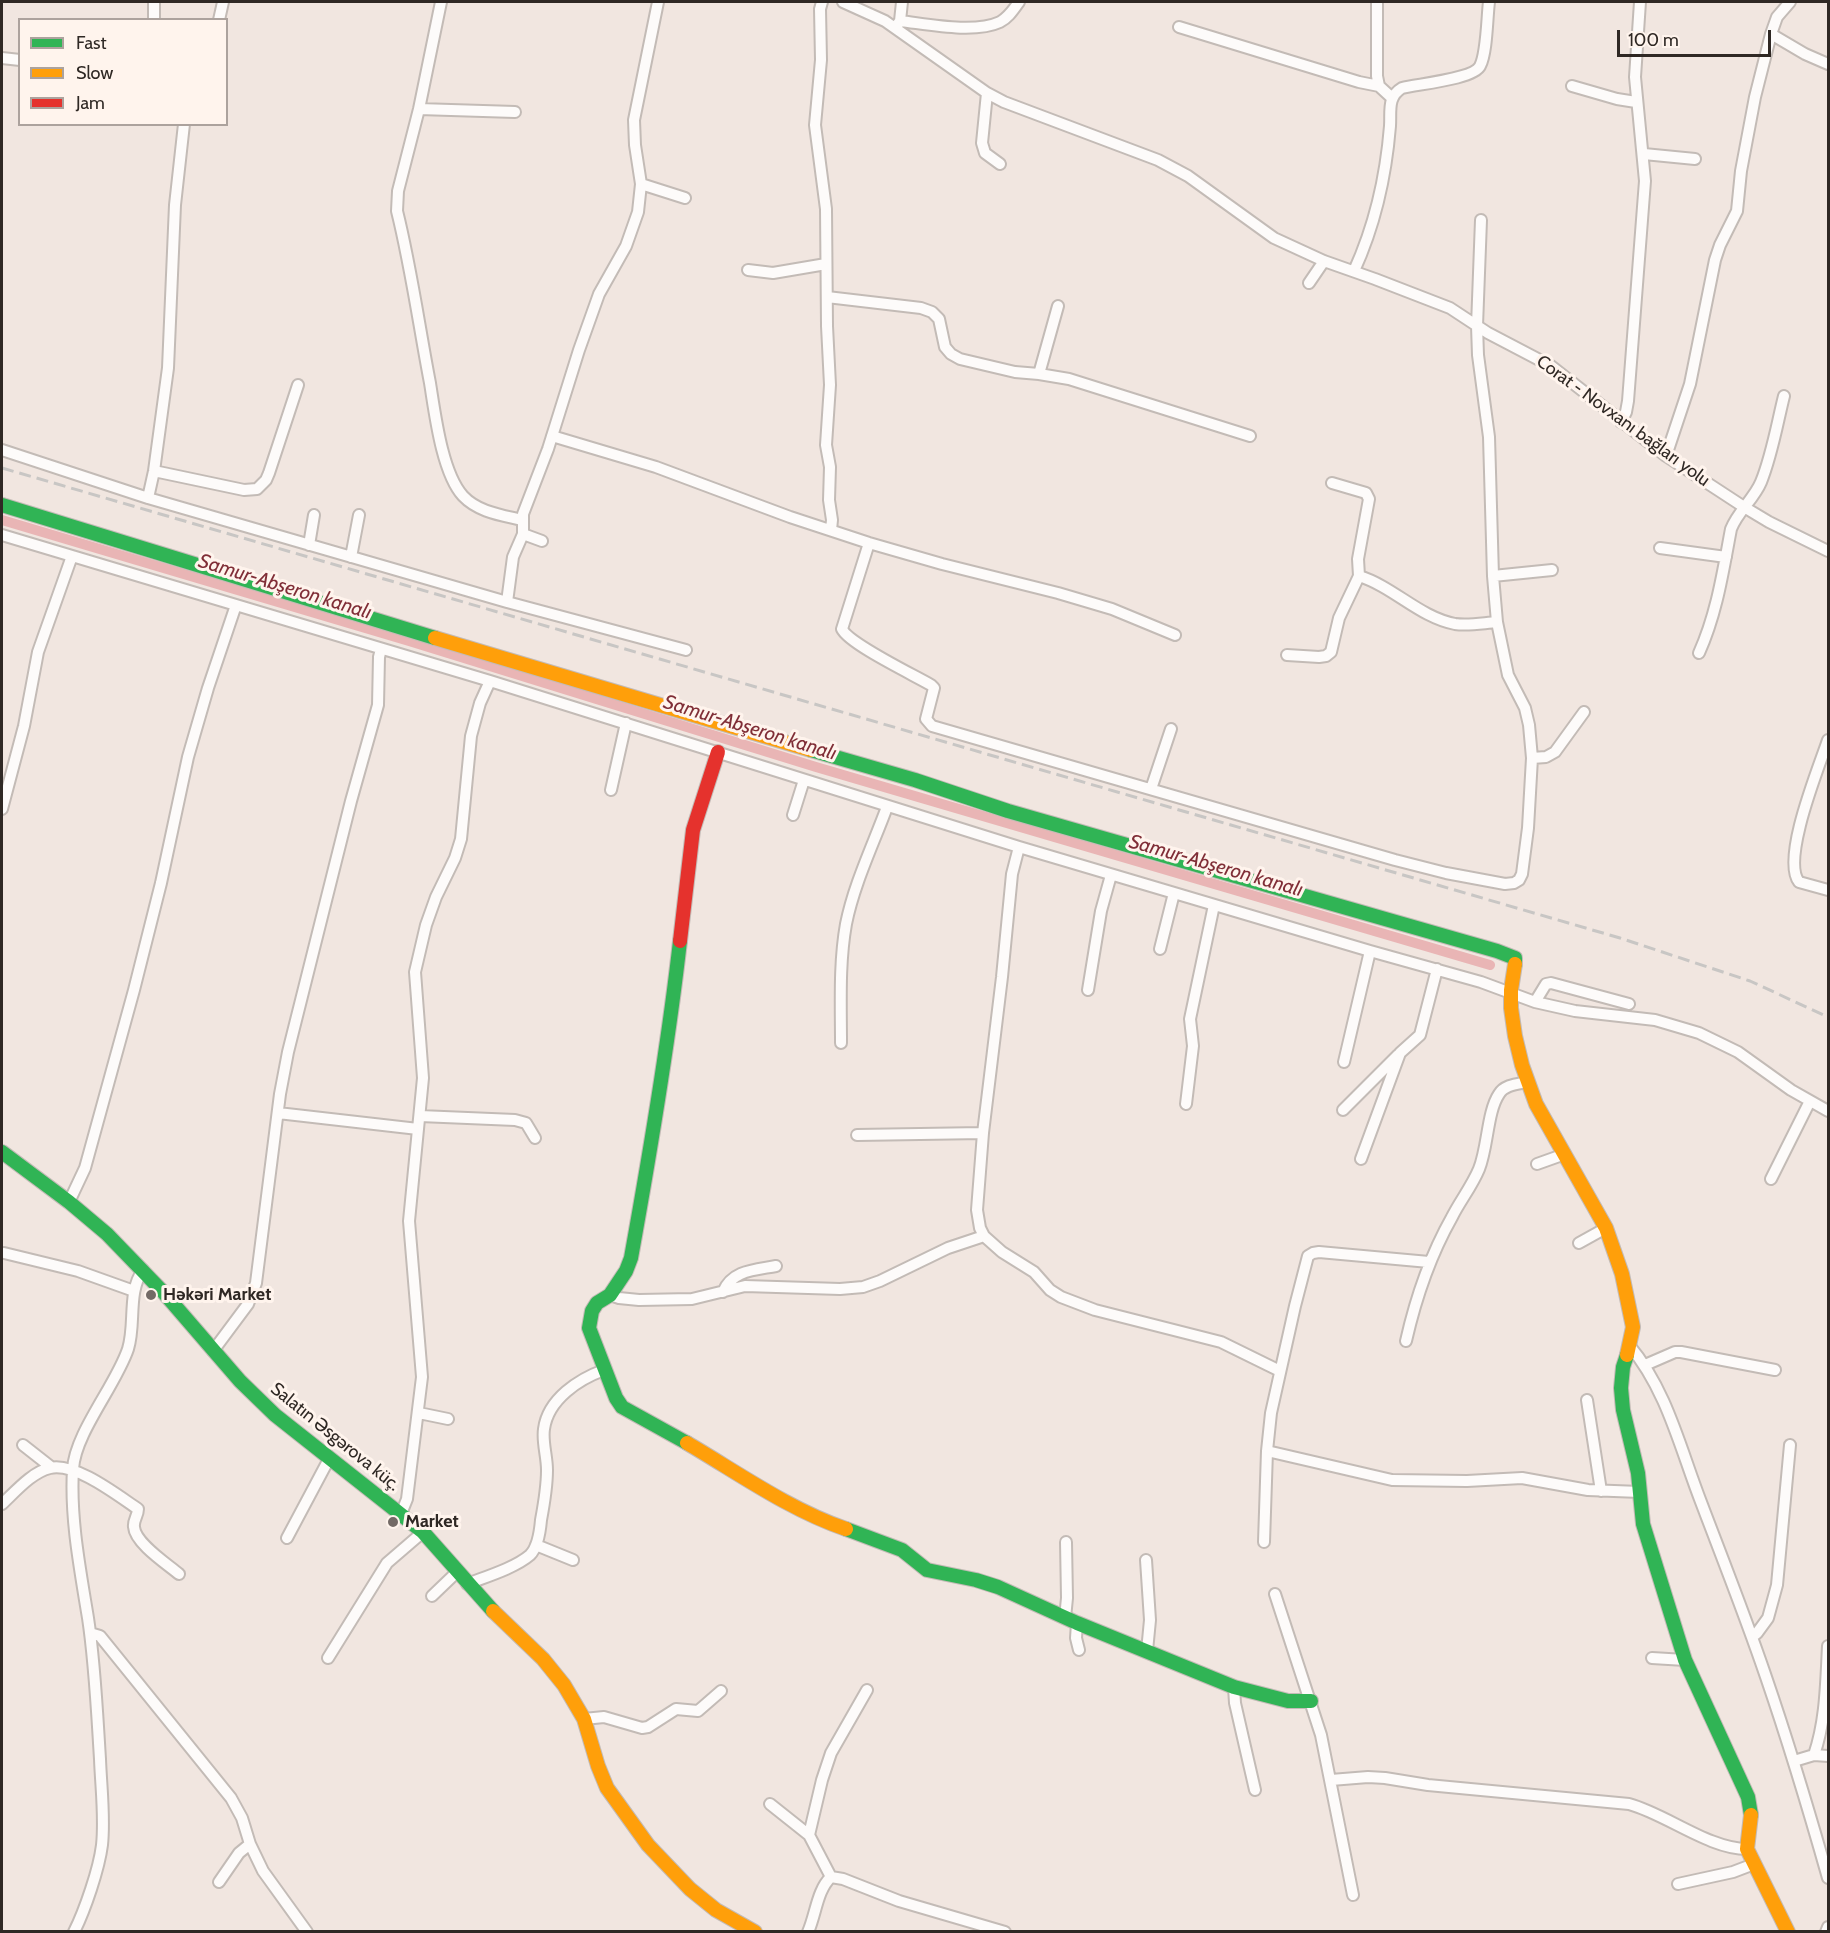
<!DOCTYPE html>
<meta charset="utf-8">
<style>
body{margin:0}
#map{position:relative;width:1830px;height:1933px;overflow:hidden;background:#f1e6e0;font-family:Cabin,sans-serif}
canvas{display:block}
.frame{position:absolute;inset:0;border:3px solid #2f2824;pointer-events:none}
.legend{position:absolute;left:18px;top:18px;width:210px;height:108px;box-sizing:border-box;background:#fff4ed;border:2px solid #aca29d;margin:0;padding:8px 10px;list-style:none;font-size:18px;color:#2f2824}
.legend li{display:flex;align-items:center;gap:12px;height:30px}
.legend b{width:30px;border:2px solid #aca29d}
.scale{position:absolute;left:1617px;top:30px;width:154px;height:27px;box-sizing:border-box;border:3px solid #2f2824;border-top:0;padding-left:8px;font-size:18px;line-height:21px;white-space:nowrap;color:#2f2824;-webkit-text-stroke:4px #fff4ed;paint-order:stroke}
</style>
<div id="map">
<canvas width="1830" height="1933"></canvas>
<div class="frame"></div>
<ul class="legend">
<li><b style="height:8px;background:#30b455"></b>Fast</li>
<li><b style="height:8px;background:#ff9f0a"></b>Slow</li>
<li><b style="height:8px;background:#e5322d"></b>Jam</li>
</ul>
<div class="scale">100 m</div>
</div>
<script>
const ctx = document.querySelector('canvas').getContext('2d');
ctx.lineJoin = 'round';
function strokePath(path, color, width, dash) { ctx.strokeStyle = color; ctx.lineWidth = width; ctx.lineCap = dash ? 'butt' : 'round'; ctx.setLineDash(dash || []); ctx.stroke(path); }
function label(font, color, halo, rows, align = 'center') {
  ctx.font = font + ' Cabin,sans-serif'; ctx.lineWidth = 6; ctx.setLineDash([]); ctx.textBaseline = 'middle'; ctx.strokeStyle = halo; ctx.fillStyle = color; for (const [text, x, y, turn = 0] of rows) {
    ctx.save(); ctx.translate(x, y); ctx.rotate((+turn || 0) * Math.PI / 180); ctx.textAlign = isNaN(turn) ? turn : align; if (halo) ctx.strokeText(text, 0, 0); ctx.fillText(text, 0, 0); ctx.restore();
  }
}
strokePath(new Path2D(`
 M2,520L409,641L816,767L1490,965`), '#e9b5b5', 10);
const street = new Path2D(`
 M441,2L419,109L398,191L397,211C411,267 419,326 430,383C435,414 442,473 463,496C478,512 501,515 522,520
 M822,2L820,9L821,60L815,125L826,209L827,326L830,385L826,445L830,467L829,500L832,520L831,530
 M843,2L885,21L987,93L1004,102L1158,160L1188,176L1274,238L1324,261L1375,279L1450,308L1488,333L1551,366L1666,456L1744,507L1769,522L1828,551
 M1377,2V76L1379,86L1392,98
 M154,20V2
 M219,20L223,2
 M900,21L902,2
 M1179,27L1359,82L1379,86
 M895,28L900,21C927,24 974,34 1000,22C1009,17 1013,10 1019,2
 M1771,34L1805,54L1828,64
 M2,58L20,60
 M1572,86L1617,99L1636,102
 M987,93L982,143L985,153L1000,164
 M419,109L515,112
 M1644,154L1695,159
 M641,184L685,198
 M748,270L773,273L826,264
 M1354,271C1375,225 1386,176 1390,126C1391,111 1387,97 1402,88C1418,84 1474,79 1480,66C1487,53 1487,17 1489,2
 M1309,283L1324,261
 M827,297L921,308L932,312L939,319L945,347L951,354L960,359L1015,372L1039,374L1069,379L1250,436
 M1039,374L1058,306
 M1621,422L1626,412L1628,401L1645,181L1635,77L1640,2
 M552,436L656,467L790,517L869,543L942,564L1058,593L1112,609L1175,635
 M2,450L148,498L507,602L513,557L523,534
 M1666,456L1690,384L1715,260L1720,245L1737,211L1741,171L1755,97L1771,34L1777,17L1790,2
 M154,471L244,490L257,489L266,480L269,473L298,385
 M1332,483L1366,493L1369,499L1358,559L1359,576
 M148,498L154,471L168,368L175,205L184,124
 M2,535L490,681L1019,847L1370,951L1481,982L1535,1002L1575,1011L1655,1020L1699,1033L1738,1052L1791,1090L1828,1111
 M542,541L523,534V514L548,449L579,350L599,294L626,246L638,212L641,184L635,145L634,120L658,2
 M869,543L842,629C849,644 914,675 931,685L934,688L926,719L932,726L1395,860L1446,873L1505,884L1514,883L1519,880L1522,874L1528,828L1532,758L1529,725L1525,708L1508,675L1497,622L1493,576L1489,437L1478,355L1477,326L1481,220
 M309,545L314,515
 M1660,548L1726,557
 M351,557L359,515
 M1493,576L1552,570
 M507,602L686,650
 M1699,653C1717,613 1723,571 1731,529C1738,511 1754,499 1761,482C1772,455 1777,424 1784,396
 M1287,655L1319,657L1326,656L1331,652L1339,618L1359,576C1394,587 1419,617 1455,624C1469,626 1483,623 1497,622
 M1828,740C1819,767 1781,859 1799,882L1828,890
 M1532,758L1546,757L1555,752L1584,712
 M1151,789L1171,729
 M611,790L626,723
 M2,809L24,726L38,652L72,556
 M793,815L804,780
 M1019,847L1012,874L1002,977L983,1133L977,1210L980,1228L984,1236L1002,1252L1034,1272L1050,1290L1061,1297L1095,1310L1221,1342L1280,1371
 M1160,949L1174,893
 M1088,990L1101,911L1111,875
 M1535,1002L1546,984L1551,983L1629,1004
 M841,1043C841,1004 839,963 846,924C854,884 873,845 887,807
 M1344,1062L1370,951
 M1186,1104L1193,1046L1190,1019L1214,905
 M1343,1110L1398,1055
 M278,1113L418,1129
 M420,1116L515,1120L526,1123L535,1138
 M857,1135L983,1133
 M1361,1159L1400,1053L1420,1035L1437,969
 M1537,1164L1565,1154
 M1771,1179L1810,1101
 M69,1202L85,1168L134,990L161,883L188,757L208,688L236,605
 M1579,1243L1606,1228
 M4,1253L78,1271L134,1291
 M723,1292C732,1270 755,1270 776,1266
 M610,1295L619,1298L639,1300L692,1299L745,1286L840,1289L863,1287L880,1281L948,1248L984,1236
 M1406,1341C1416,1297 1430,1256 1452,1217C1460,1201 1472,1186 1479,1169C1488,1147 1487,1112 1499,1094C1504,1085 1517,1084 1527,1082
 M1629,1345C1667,1390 1680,1448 1701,1502C1723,1560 1746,1618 1766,1677C1789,1744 1809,1811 1828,1878
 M213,1351L248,1304L256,1283L280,1094L288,1052L351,801L378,705L379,657L381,649
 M1645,1365L1675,1352H1681L1775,1370
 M1587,1400L1601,1491
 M419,1413L448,1419
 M23,1445L51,1467
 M1267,1451L1392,1480L1467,1481L1522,1478L1588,1490L1640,1492
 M2,1504C15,1492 32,1472 50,1468C75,1462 117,1495 138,1509C138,1516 133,1520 134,1527C135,1543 167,1564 179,1574
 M401,1514L407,1499L422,1377L409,1221L423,1078L415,972L426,925L436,897L455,858L461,839L471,736L480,703L490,681
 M287,1538L329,1459
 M1264,1542L1267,1451L1271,1413L1295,1306L1308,1256L1313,1253L1319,1252L1429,1262
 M536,1545L573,1560
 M1146,1560L1150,1620L1147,1651
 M467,1584C485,1577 515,1568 530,1555C538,1547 540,1532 541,1520C544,1504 547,1487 547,1470C547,1456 542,1442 544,1429C548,1399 579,1379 604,1370
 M1275,1594L1321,1735L1353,1895
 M432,1596L457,1572
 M1065,1618L1067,1598L1066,1542
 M1077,1623L1076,1638L1079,1650
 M90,1633L100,1636L231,1798L242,1818L250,1844L263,1871L307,1932
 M1752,1637L1757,1633L1768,1618L1777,1585L1790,1445
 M328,1658L387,1563L423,1532
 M1652,1658L1685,1660
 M1234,1687L1235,1703L1255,1790
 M584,1719L604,1717L642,1728L648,1727L676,1709L698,1711L721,1691
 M1814,1755L1828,1756
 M1794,1761L1814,1755C1826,1720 1826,1683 1828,1646
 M1331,1780L1368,1777L1385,1778L1428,1785L1629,1804C1666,1814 1709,1849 1747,1849
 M770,1804L809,1835
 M831,1877L809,1835L822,1780L831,1753L867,1690
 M219,1882L239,1853L250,1844
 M1678,1884L1733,1872L1754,1864
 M74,1932C85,1910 99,1869 102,1845C105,1817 101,1787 100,1759C97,1712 95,1664 88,1618C80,1569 70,1518 73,1469C75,1433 116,1385 128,1349C136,1324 127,1292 143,1270
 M808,1932C816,1914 817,1890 831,1877L843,1879L899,1901L1005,1932
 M1826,1932L1828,1927`);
const fast = new Path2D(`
 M2,505L435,638
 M811,750L915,780L1008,811L1497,951L1515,958V964
 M680,941C668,1048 650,1153 631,1258L626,1271L610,1295L597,1303L592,1311L589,1328L616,1398L622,1407L687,1443
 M2,1152L69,1202L107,1234L164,1293L240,1381L275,1415L423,1532L493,1611
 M1627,1355L1623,1367L1621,1388L1623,1410L1638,1473L1643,1524L1685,1660L1748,1797L1751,1815
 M846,1529L902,1550L927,1570L976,1580L998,1587L1077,1623L1234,1687L1288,1701H1311`);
const slow = new Path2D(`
 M435,638L811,750
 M1515,964L1511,990V1008L1515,1036L1522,1065L1536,1104L1606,1228L1622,1274L1633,1327L1627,1355
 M687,1443C738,1473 790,1510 846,1529
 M493,1611L543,1659L564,1685L584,1719L598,1766L607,1788L648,1845L690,1889L716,1910L755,1932
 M1751,1815L1747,1849L1788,1932`);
const jam = new Path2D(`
 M680,941L693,830L718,752`);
strokePath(street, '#c3bbb6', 14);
strokePath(fast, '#c3bbb6', 16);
strokePath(slow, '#c3bbb6', 16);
strokePath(jam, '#c3bbb6', 16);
strokePath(street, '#fdfbfa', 10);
strokePath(fast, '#30b455', 14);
strokePath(slow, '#ff9f0a', 14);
strokePath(jam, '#e5322d', 14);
strokePath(new Path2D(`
 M2,468L1620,938L1750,981L1828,1017`), '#c8c6c4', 3, [12, 6]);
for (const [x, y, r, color] of [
 [151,1295,6,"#736a66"],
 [393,1522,6,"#736a66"]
]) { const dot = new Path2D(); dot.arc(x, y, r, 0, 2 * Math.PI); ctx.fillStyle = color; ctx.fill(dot); strokePath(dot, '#fff4ed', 2); }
label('18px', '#2f2824', '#fff4ed', [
 ["Corat - Novxanı bağları yolu",1623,421,36],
 ["Salatın Əsgərova küç.",335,1437,39]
]);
label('bold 18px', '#2f2824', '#fff4ed', [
 ["Həkəri Market",163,1295],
 ["Market",405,1522]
], 'left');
label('italic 20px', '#802e37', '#fff4ed', [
 ["Samur-Abşeron kanalı",285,587,17],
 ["Samur-Abşeron kanalı",750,728,17],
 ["Samur-Abşeron kanalı",1216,866,16]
]);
</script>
